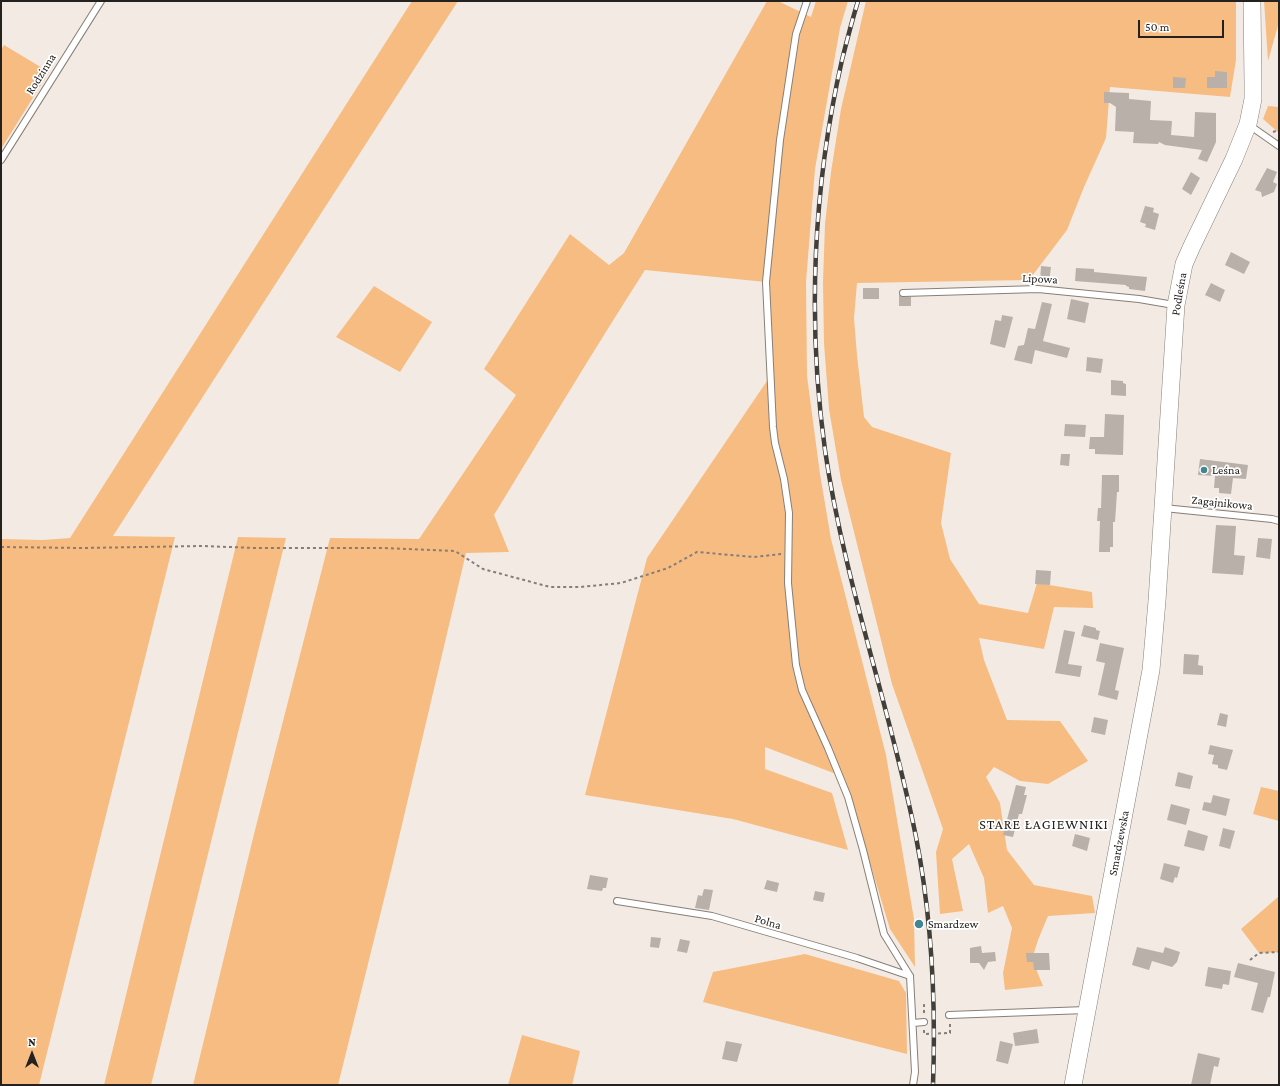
<!DOCTYPE html>
<meta charset="utf-8">
<style>
body{margin:0}
#map{position:relative;width:1280px;height:1086px;overflow:hidden;background:#f3ebe3;font-family:"Crimson Pro",serif}
canvas{display:block}
.frame{position:absolute;inset:0;border:2px solid #24211e;pointer-events:none}
.north{position:absolute;left:12px;top:1034px;width:40px;height:40px;-webkit-text-stroke:3px #fff;paint-order:stroke;rotate:0deg;font-size:11px;font-weight:700;line-height:16px;text-align:center;color:#24211e}
.north::after{content:'';display:block;margin:auto;width:14px;height:18px;background:#24211e;clip-path:polygon(50% 0,100% 100%,50% 72%,0 100%)}
.scale{position:absolute;left:1138px;top:20px;width:86px;height:18px;box-sizing:border-box;border:2px solid #24211e;border-top:0;padding-left:5px;font-size:12px;line-height:14px;white-space:nowrap;color:#24211e;-webkit-text-stroke:3px #fff;paint-order:stroke}
</style>
<div id="map">
<canvas width="1280" height="1086"></canvas>
<div class="frame"></div>
<div class="north">N</div>
<div class="scale">50 m</div>
</div>
<script>
const ctx = document.querySelector('canvas').getContext('2d');
ctx.lineJoin = 'round';
function fill(path, color) { ctx.fillStyle = color; ctx.fill(path, 'evenodd'); }
function strokePath(path, color, width, dash) { ctx.strokeStyle = color; ctx.lineWidth = width; ctx.lineCap = dash ? 'butt' : 'round'; ctx.setLineDash(dash || []); ctx.stroke(path); }
function label(font, color, halo, rows, align = 'center') {
  ctx.font = font + ' "Crimson Pro",serif'; ctx.lineWidth = 3.5; ctx.setLineDash([]); ctx.textBaseline = 'middle'; ctx.strokeStyle = halo; ctx.fillStyle = color; for (const [text, x, y, turn = 0] of rows) {
    ctx.save(); ctx.translate(x, y); ctx.rotate((+turn || 0) * Math.PI / 180); ctx.textAlign = isNaN(turn) ? turn : align; if (halo) ctx.strokeText(text, 0, 0); ctx.fillText(text, 0, 0); ctx.restore();
  }
}
fill(new Path2D(`
 M412,1H458L113,536L175,537L39,1085H1V539L43,540L70,538Z
 M767,1H778L811,17L816,1H848L840,28L815,169L806,282L807,376L820,474L831,539L886,755L914,919L915,967L890,929L844,777L765,747V769L832,793L848,850L733,819L585,795L647,558L771,375L766,282L645,270C593,351 544,433 494,515L509,552L466,553L392,867L338,1085H193L254,834L330,538L419,539L516,395L484,369L570,234L609,265L624,253Z
 M866,1H1236V60L1230,97L1110,87L1106,138L1084,187L1067,230L1029,280L857,283L854,318L857,355L864,417L872,427L951,453L941,523L950,559L979,604L1028,613L1037,583L1092,592L1093,608L1054,607L1044,649L979,638L984,660L1007,720L1060,721L1088,761L1048,784L1020,781L994,767L986,777L1000,803L1007,850L1034,885L1092,896L1095,913L1048,916L1038,940L1032,959L1043,986L1005,990L1003,973L1012,928L1003,906L988,913L984,878L969,844L952,859L963,911L940,914L936,852L943,829L892,684L841,480L829,409L824,343L823,282L825,224L831,172L841,109Z
 M1264,1H1279V22L1268,61Z
 M4,45L49,72L1,149V50Z
 M1268,106L1279,107V133L1263,119Z
 M374,286L432,322L400,372L336,337Z
 M238,537L286,538L151,1085H104Z
 M1261,787L1279,791V821L1253,814Z
 M1279,894V952L1259,953L1241,929L1278,897Z
 M805,954L899,981L906,993L907,1054L703,1002L713,972Z
 M522,1035L580,1051L572,1085H508Z`), '#f7bc81');
fill(new Path2D(`
 M1215,71L1227,72V88H1207V77H1215Z
 M1173,77L1186,78L1185,88H1173Z
 M1104,92L1129,93V99L1151,101L1150,120L1172,121L1171,135L1194,137L1195,112L1216,113V142L1207,162L1198,159L1202,150L1165,145L1159,142L1158,144L1133,143L1134,132L1115,131L1116,107L1110,103H1104Z
 M1267,168L1277,172L1273,182L1277,184L1274,192L1262,197L1261,192L1255,190Z
 M1191,172L1200,178L1191,195L1182,189Z
 M1145,206L1154,208L1153,212L1159,214L1155,230L1145,227L1146,224L1140,222Z
 M1231,252L1250,262L1244,274L1225,265Z
 M1041,266L1051,267L1049,283L1040,282Z
 M1076,268L1094,269V272L1147,277L1145,291L1129,289V287L1126,286V285L1075,281Z
 M1211,283L1225,290L1220,302L1205,295Z
 M863,288H879V299H863Z
 M899,295L903,297H911V306H899Z
 M1071,299L1089,303L1085,323L1067,319Z
 M1042,302L1052,304L1043,341L1070,348L1067,358L1035,350L1032,364L1014,360L1018,346L1024,345L1028,328L1035,329Z
 M1002,315L1013,317L1005,348L990,344L995,320L1001,321Z
 M1087,357L1103,359L1101,373L1086,371Z
 M1111,380L1123,381V383L1126,384V396L1111,395Z
 M1105,414L1124,415L1123,455L1095,454V449H1089L1090,437H1104Z
 M1065,424L1086,425L1085,437L1064,436Z
 M1061,454H1070L1069,466L1060,465Z
 M1200,459L1248,465L1246,479L1233,478L1231,494L1219,493V488H1214L1215,476L1198,475Z
 M1102,475H1119V492H1117L1115,522H1113V547H1110V552H1099L1100,521H1097L1098,508H1101Z
 M1216,525L1236,526L1234,555L1245,556L1243,575L1212,573Z
 M1258,538L1272,539L1270,559L1256,557Z
 M1036,570L1051,571L1050,585L1035,584Z
 M1084,625L1096,628V630L1100,631L1098,640L1081,636Z
 M1064,630L1075,632L1068,664L1082,666L1080,677L1055,673Z
 M1100,643L1124,648L1115,690L1119,691L1117,700L1098,695L1105,663L1096,661Z
 M1184,654L1199,655L1198,665L1203,666V675L1183,674Z
 M1220,713L1228,715L1226,727L1217,725Z
 M1094,717L1108,720L1105,735L1091,732Z
 M1210,745L1233,750L1227,770L1218,768V765L1212,764L1214,755L1208,754Z
 M1178,772L1193,776L1190,789L1175,786Z
 M1016,785L1026,787L1024,795H1027L1022,814H1019L1013,837L1003,835Z
 M1213,795L1230,799L1226,816L1202,810L1204,802L1211,803Z
 M1171,804L1190,809L1186,825L1167,820Z
 M1223,828L1235,831L1230,849L1219,846Z
 M1188,830L1208,836L1204,851L1184,846Z
 M1075,834L1090,838L1087,851L1072,846Z
 M1164,863L1180,867L1177,878L1175,877L1173,883L1160,879Z
 M590,875L608,878L606,888H603L602,891L587,889Z
 M767,880L779,883L777,892L764,889Z
 M704,889L713,890L709,910L695,908L698,895L702,896Z
 M815,891L825,893L823,902L813,900Z
 M651,937L661,938L659,948L650,947Z
 M680,939L690,941L687,953L677,951Z
 M981,946L982,953L995,952L996,961L988,962L984,970L979,963H970V948Z
 M1137,947L1163,953L1165,947L1180,952L1177,962L1172,967L1152,961L1149,970L1132,965Z
 M1026,953H1049L1050,970H1034L1033,962H1027Z
 M1238,963L1275,972L1270,997H1268L1263,1013L1251,1010L1258,983L1234,977Z
 M1208,967L1231,971L1229,985L1223,984L1222,989L1205,986Z
 M1037,1029L1039,1043L1015,1046L1013,1033Z
 M726,1041L742,1044L737,1062L722,1059Z
 M1000,1041L1013,1044L1008,1064L996,1061Z
 M1198,1053L1220,1058L1218,1067L1214,1066L1210,1085H1191Z`), '#b8b0a9');
const lane = new Path2D(`
 M807,1L796,34L780,140L766,282L773,427L775,443L784,479L789,513L788,583L796,665L802,690L828,748L848,797L863,850L884,934L910,976L915,1072L913,1085
 M1249,125L1279,146
 M1,160L101,1
 M903,293L1038,289L1139,299L1174,305
 M1164,508L1272,519L1279,521
 M617,901L712,916L857,958L910,976
 M949,1015L1086,1010
 M913,1023L924,1022`);
const secondary = new Path2D(`
 M1073,1085L1151,670L1157,601L1176,305L1184,264L1192,246L1234,159L1248,124L1253,99V84L1252,1`);
strokePath(lane, '#867f78', 8);
strokePath(secondary, '#867f78', 18);
strokePath(new Path2D(`
 M1273,132L1279,130
 M1,547L83,548L202,546L256,548H384L455,551L483,569L550,587H580L621,583L668,568L697,552L754,557L781,554
 M1250,960L1259,953L1279,952
 M924,1013V1005H927
 M924,1030V1034L950,1033V1024`), '#837e79', 2, [3, 3]);
strokePath(lane, '#fff', 6);
strokePath(secondary, '#fff', 17);
const rail = new Path2D(`
 M858,1C852,21 847,40 842,60C813,187 807,321 825,450C844,581 890,707 916,837C932,919 936,1002 933,1085`);
strokePath(rail, '#423f3b', 4.5);
strokePath(rail, '#fff', 3, [9]);
for (const [x, y, r, color] of [
 [1204,470,4,"#418693"],
 [919,924,5,"#418693"]
]) { const dot = new Path2D(); dot.arc(x, y, r, 0, 2 * Math.PI); ctx.fillStyle = color; ctx.fill(dot); strokePath(dot, '#fff', 1.5); }
label('12px', '#24211e', '#fff', [
 ["Rodzinna",41,74,-58],
 ["Lipowa",1040,279,3],
 ["Podleśna",1179,294,-80],
 ["Zagajnikowa",1222,503,6],
 ["Smardzewska",1119,843,-79],
 ["Polna",768,922,17]
]);
label('12px', '#24211e', '#fff', [
 ["Leśna",1212,470],
 ["Smardzew",928,924]
], 'left');
ctx.letterSpacing = '1px';
label('14px', '#24211e', '#fff', [
 ["STARE ŁAGIEWNIKI",1044,825]
]);
ctx.letterSpacing = '0px';
</script>
